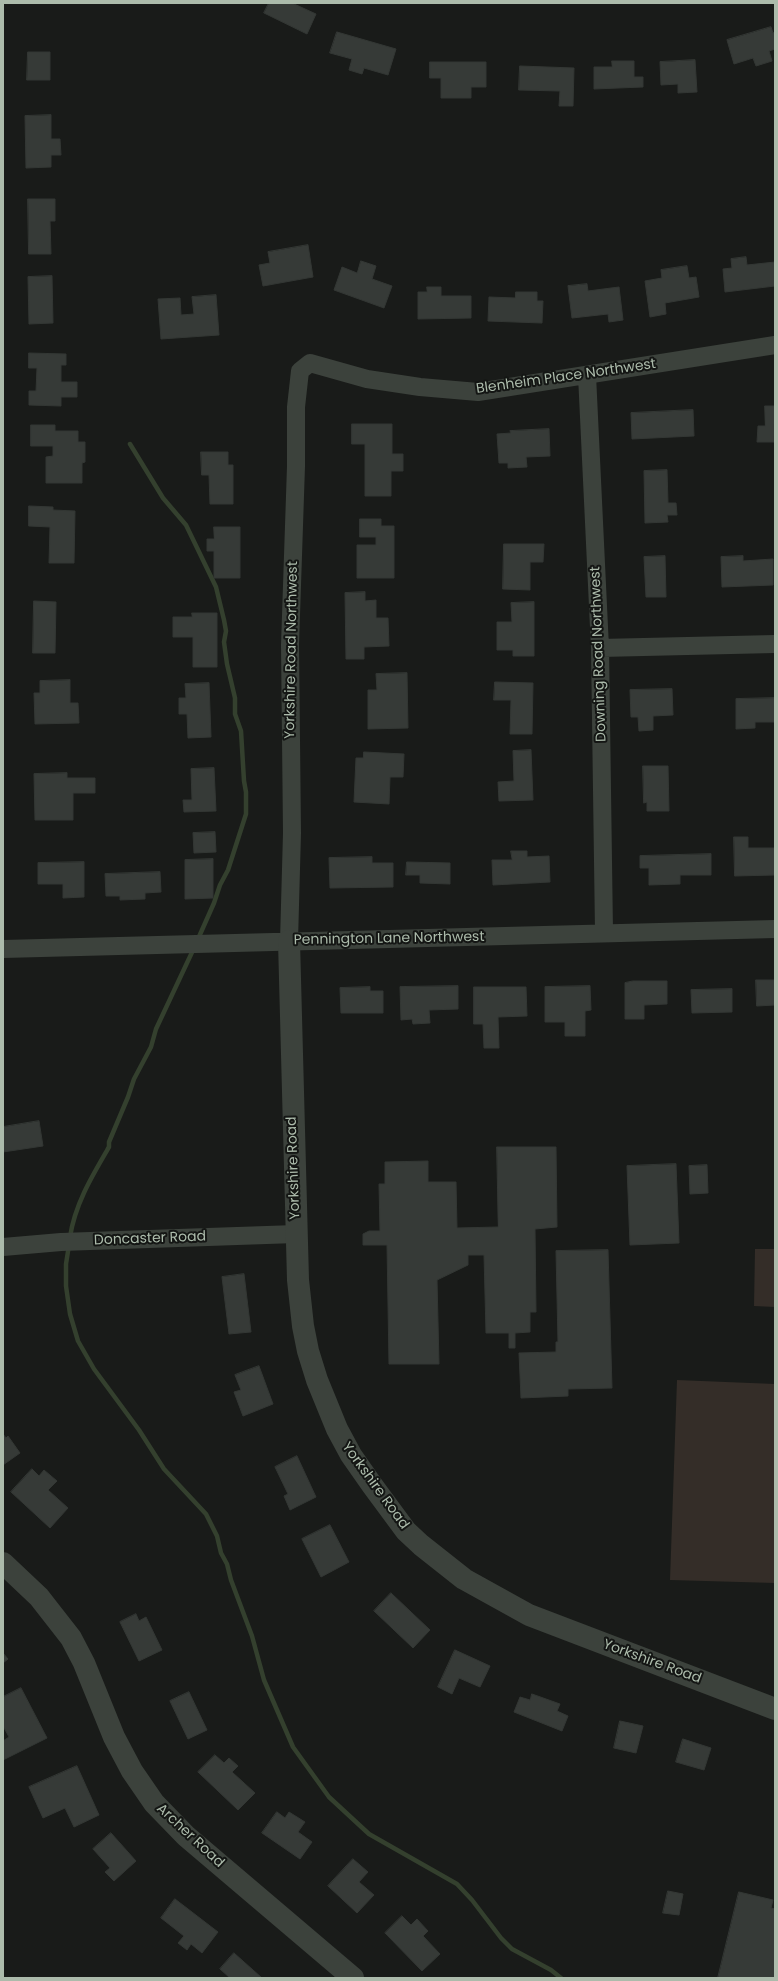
<!DOCTYPE html>
<style>
body{margin:0}
#map{position:relative;width:778px;height:1981px;overflow:hidden;background:#191b19;font-family:Poppins,sans-serif}
canvas{display:block}
.frame{position:absolute;inset:0;border:4px solid #acbbab;pointer-events:none}
</style>
<div id="map">
<canvas width="778" height="1981"></canvas>
<div class="frame"></div>
</div>
<script>
const ctx = document.querySelector('canvas').getContext('2d');
ctx.lineJoin = 'round';
function fill(path, color) { ctx.fillStyle = color; ctx.fill(path, 'evenodd'); }
function strokePath(path, color, width, dash) { ctx.strokeStyle = color; ctx.lineWidth = width; ctx.lineCap = dash ? 'butt' : 'round'; ctx.setLineDash(dash || []); ctx.stroke(path); }
function label(font, color, halo, rows, align = 'center') {
  ctx.font = font + ' Poppins,sans-serif'; ctx.lineWidth = 4; ctx.setLineDash([]); ctx.textBaseline = 'middle'; ctx.strokeStyle = halo; ctx.fillStyle = color; for (const [text, x, y, turn = 0] of rows) {
    ctx.save(); ctx.translate(x, y); ctx.rotate((+turn || 0) * Math.PI / 180); ctx.textAlign = isNaN(turn) ? turn : align; if (halo) ctx.strokeText(text, 0, 0); ctx.fillText(text, 0, 0); ctx.restore();
  }
}
fill(new Path2D(`
 M755,1249H775V1307L754,1306Z
 M677,1380L775,1384V1583L670,1580Z`), '#342d28');
strokePath(new Path2D(`
 M130,444L163,498L186,525L216,587L224,620L226,631L224,642L227,664L235,698V714L241,731L244,781L246,792V814L228,870L220,885L214,903L198,939
 M70,1237C75,1204 92,1176 109,1147V1142L128,1097L134,1079L151,1047L156,1029L194,948
 M69,1245L66,1264V1286L70,1314L78,1341L94,1369L139,1430L164,1469L206,1514L217,1536L221,1553L227,1564L231,1580L252,1636L264,1680L293,1747L329,1797L369,1834L457,1884L472,1900L501,1938L512,1949L551,1970L561,1978`), '#34402e', 4.5);
const building = new Path2D(`
 M269,3H292L316,14L307,34L264,13Z
 M771,27L773,33L775,32V49L769,51L772,61L756,66L753,58L734,64L727,40Z
 M337,32L396,49L388,75L364,68L362,74L349,70L352,59L330,53Z
 M28,52H50V80H27Z
 M695,60L697,92L678,93V84L661,85L660,62Z
 M612,61H634V77H643V87L594,89V67H612Z
 M430,62H486V87H471V98H441V78H430Z
 M520,66L574,68L573,106H559L560,91L519,90Z
 M51,115V139H60L61,155H51V167L26,168L25,116Z
 M28,199H55V221H50L51,254H29Z
 M308,245L313,277L263,286L259,265L270,263L268,252Z
 M746,257L747,265L775,262V286L725,292L723,269L732,268L731,259Z
 M361,261L376,266L372,279L392,286L384,308L334,290L342,267L357,273Z
 M687,266L689,278L696,277L699,297L665,303L666,314L650,317L645,281L662,278L661,270Z
 M52,276L53,323L29,324L28,277Z
 M587,284L588,291L619,287L623,320L609,322L608,314L572,318L568,286Z
 M427,287H441V296H471V318L418,319V292H427Z
 M516,292H537V301H543L542,323L488,321L489,297L515,298Z
 M216,295L219,335L161,339L158,299L180,298L181,315L194,314L192,297Z
 M29,353L66,354V365H61V382H77V397H61V406L29,405V391H36L37,368H29Z
 M765,406H775L774,442H757L758,426H765Z
 M693,410L694,436L632,439L631,413Z
 M352,424H392V454H403V471H391V496H365V444H352Z
 M31,425H55V431H78V442H85V462L82,463V483H46V457L53,456V446H31Z
 M549,429L550,456L526,457L527,467L508,468V463H499L497,434L511,433L510,431Z
 M201,452H228V465H233V504H210L209,475H202Z
 M667,470L668,503H676L677,515H667L668,522L645,523L644,471Z
 M29,506L53,507V510L75,511L74,563H49L50,527L29,526Z
 M360,519H381V526H394V578H357V545H376V537H360Z
 M214,527H240V578H214V551H207V539H214Z
 M504,544H544L543,562H530V590L503,589Z
 M665,556L666,597H646L644,557Z
 M743,556V561L773,559V585L722,587L721,557Z
 M365,592V601L376,600V618H388L389,646L364,647V659H346L345,593Z
 M34,601L56,602L55,653H33Z
 M534,602V656H513V650H497V622H512L511,603Z
 M192,613H217V667H193V637H173V617H192Z
 M407,673L408,728L368,729V690H377L376,674Z
 M70,680V703H78L79,723L35,724L34,693H40V681Z
 M495,682L533,683L532,734H510L511,700H494Z
 M209,683L211,737L188,738L187,714H179V698H186L185,684Z
 M672,689L673,715L653,716V730L639,731L638,717H631L630,690Z
 M775,698V722H755V728L736,729V699Z
 M531,750L533,800L499,801L498,782L514,781L513,751Z
 M364,752L404,754L403,777H390L389,804L354,802L356,758H363Z
 M643,766H668L669,811H647V802L644,803Z
 M214,768L216,811L184,812L183,800H192L191,769Z
 M67,773V778H95V793H73V820H35L34,774Z
 M215,832L216,852L194,853L193,833Z
 M734,837H748V848H775V875L735,876Z
 M511,851H527V857L549,856L550,882L493,885L492,860H512Z
 M711,854V875H680V884L649,885V868H640V856Z
 M372,857V863H393V887L330,888L329,858Z
 M213,859V898L185,899V860Z
 M84,862V897L63,898V884H38V863Z
 M407,862L450,863V884L420,883V875H406Z
 M160,872L161,892L145,893V899L120,900V896H106L105,874Z
 M756,980H775V1005L757,1006Z
 M633,981H667V1004L644,1005V1019H625V983Z
 M458,986V1009L429,1010L430,1023L413,1024L412,1019L401,1020L400,987Z
 M590,986L591,1010L585,1011V1036H565V1022H545V987Z
 M370,987V991H383V1013H341L340,988Z
 M474,987H526L527,1016L498,1017L499,1048H484L483,1024H474Z
 M732,989V1012L692,1013L691,990Z
 M39,1121L43,1146L3,1152V1127Z
 M497,1147H556L557,1227L535,1229L536,1312H530V1332L515,1333V1348H509V1333H486L484,1255H468V1265L437,1280L439,1364H389L387,1245H363V1234L369,1231H380L379,1184H385V1162L428,1161V1182H456L457,1228L498,1227Z
 M676,1164L679,1243L630,1245L627,1166Z
 M707,1165L708,1193L690,1194L689,1166Z
 M608,1250L612,1388L568,1389V1396L521,1398L519,1353L556,1352V1342H558L556,1251Z
 M244,1274L251,1332L229,1334L222,1277Z
 M259,1366L273,1404L243,1416L234,1392L241,1390L235,1375Z
 M3,1434L6,1438L8,1436L20,1453L3,1465Z
 M297,1456L316,1497L290,1510L284,1496L288,1494L275,1467Z
 M32,1469L39,1476L44,1470L57,1481L48,1490L68,1508L50,1528L11,1492Z
 M330,1525L349,1562L321,1577L302,1539Z
 M391,1593L430,1630L413,1648L374,1611Z
 M136,1614L139,1621L146,1617L162,1650L139,1661L120,1622Z
 M455,1650L490,1666L480,1687L459,1678L452,1694L438,1687Z
 M3,1653L8,1659L3,1663Z
 M21,1688L47,1738L3,1760V1741L9,1737L3,1726V1697Z
 M189,1692L207,1730L188,1739L170,1701Z
 M532,1694L560,1704L557,1711L568,1716L562,1731L514,1712L520,1697L530,1700Z
 M620,1721L643,1726L636,1753L614,1748Z
 M683,1739L711,1748L704,1770L676,1762Z
 M215,1755L224,1763L229,1758L238,1766L232,1772L255,1793L238,1810L198,1772Z
 M77,1766L99,1815L74,1827L65,1808L43,1818L29,1787Z
 M277,1812L285,1818L289,1812L305,1822L298,1832L312,1842L300,1859L262,1833Z
 M111,1833L136,1861L114,1881L105,1872L110,1868L93,1849Z
 M353,1859L368,1872L359,1882L374,1895L357,1913L328,1886Z
 M668,1891L683,1894L679,1915L663,1913Z
 M739,1892L773,1900L771,1908L775,1909V1978H718Z
 M175,1899L218,1932L202,1953L191,1944L187,1950L178,1943L184,1936L161,1918Z
 M402,1916L411,1925L417,1919L428,1931L423,1936L440,1954L422,1971L385,1933Z
 M234,1953L262,1978H230L220,1969Z`);
fill(building, '#363a37');
strokePath(building, '#333734', 1);
strokePath(new Path2D(`
 M587,375L600,648L604,932
 M600,648L775,644
 M289,941L292,833L290,645L296,466V407L300,371L310,363L367,379L420,387L478,392L775,345
 M3,949L775,929
 M3,1247L61,1242L296,1234`), '#3c423c', 18);
strokePath(new Path2D(`
 M289,941L298,1280L303,1326L308,1351L317,1380L337,1429L351,1455L372,1485L406,1531L421,1545L464,1579L529,1615L775,1709
 M3,1563L39,1597L71,1638L84,1663L114,1737L132,1771L154,1803L186,1836L353,1978`), '#3c423c', 22);
label('14px', '#acbbab', '#141614', [
 ["Blenheim Place Northwest",566,377,-8],
 ["Yorkshire Road Northwest",292,650,-89],
 ["Downing Road Northwest",599,654,-92],
 ["Pennington Lane Northwest",389,939,-1],
 ["Yorkshire Road",294,1168,-92],
 ["Doncaster Road",150,1239,-2],
 ["Yorkshire Road",375,1486,54],
 ["Yorkshire Road",652,1662,20],
 ["Archer Road",190,1836,43]
]);
</script>
